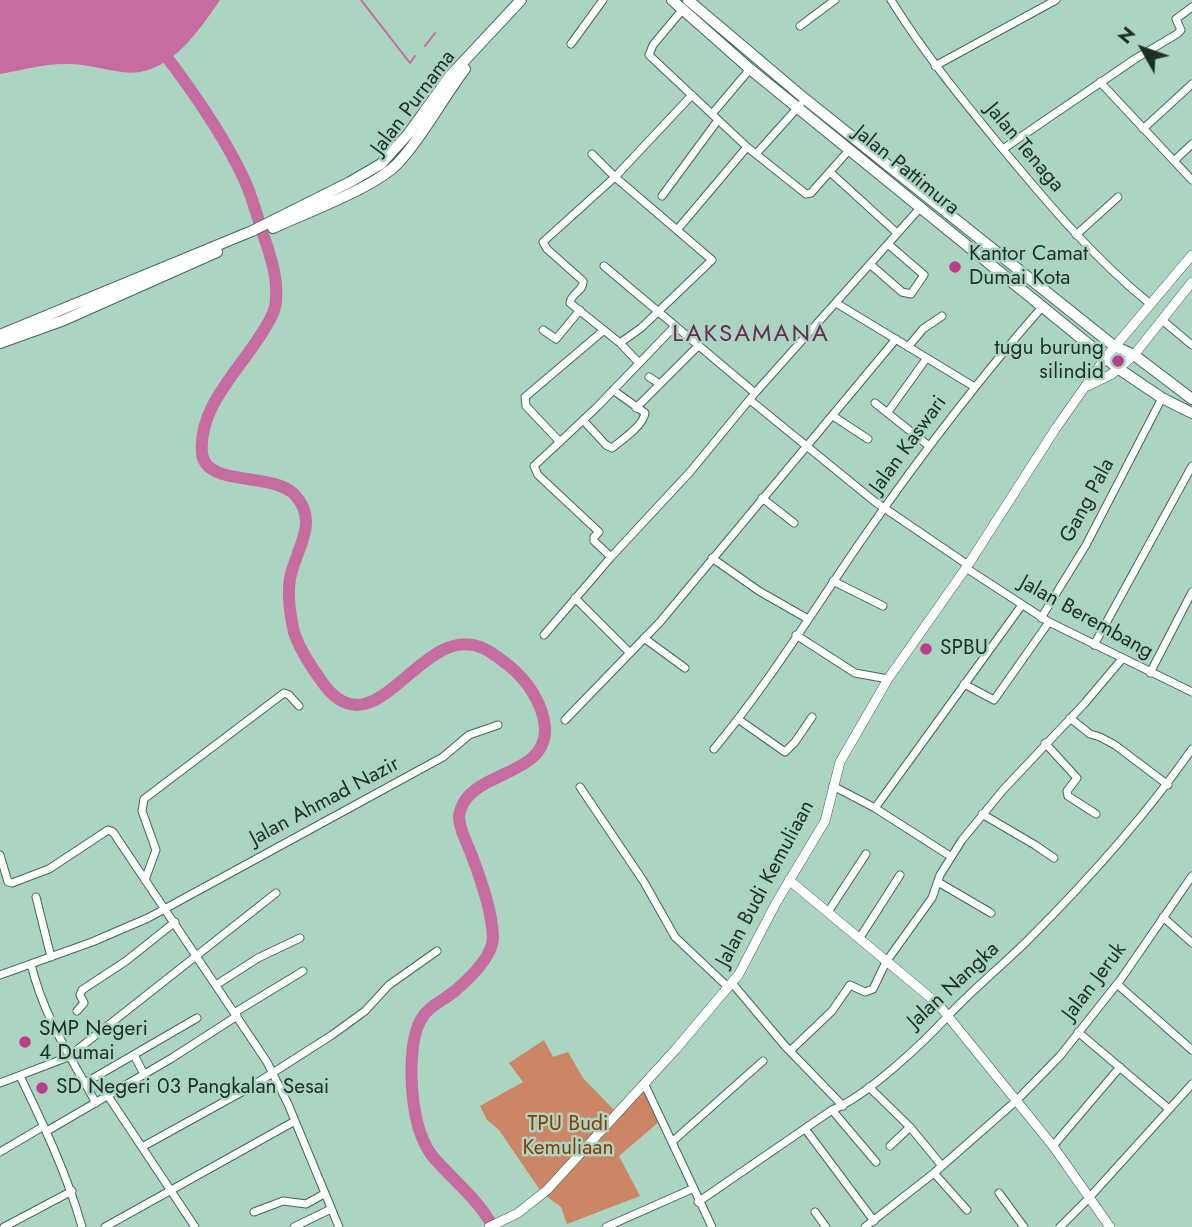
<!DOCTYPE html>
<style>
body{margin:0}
#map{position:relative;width:1192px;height:1227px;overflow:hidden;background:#abd4c1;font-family:Jost,sans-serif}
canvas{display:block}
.north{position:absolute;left:1108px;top:14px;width:70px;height:70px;-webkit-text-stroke:5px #abd4c1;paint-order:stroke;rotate:310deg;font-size:19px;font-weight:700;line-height:28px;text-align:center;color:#1f2f28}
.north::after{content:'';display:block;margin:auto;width:24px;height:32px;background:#1f2f28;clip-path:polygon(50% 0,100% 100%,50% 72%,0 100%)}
</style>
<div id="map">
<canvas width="1192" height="1227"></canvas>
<div class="north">N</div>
</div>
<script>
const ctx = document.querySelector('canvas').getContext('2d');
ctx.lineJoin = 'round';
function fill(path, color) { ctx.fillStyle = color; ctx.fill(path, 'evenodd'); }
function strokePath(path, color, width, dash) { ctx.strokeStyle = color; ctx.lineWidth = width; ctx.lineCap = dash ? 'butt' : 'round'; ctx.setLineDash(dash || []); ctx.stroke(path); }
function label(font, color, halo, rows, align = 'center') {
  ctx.font = font + ' Jost,sans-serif'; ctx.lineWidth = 5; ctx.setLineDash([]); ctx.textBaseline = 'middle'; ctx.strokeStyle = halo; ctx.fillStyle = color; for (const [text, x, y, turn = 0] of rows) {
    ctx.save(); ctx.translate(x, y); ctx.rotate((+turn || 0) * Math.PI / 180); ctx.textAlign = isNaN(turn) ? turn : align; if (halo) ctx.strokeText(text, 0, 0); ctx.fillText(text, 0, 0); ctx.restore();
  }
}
fill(new Path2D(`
 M544,1040L553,1057L568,1052L583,1078L617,1113L641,1086L660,1121L619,1156L640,1196L567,1224L561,1207L542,1193L499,1130L487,1120L480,1106L523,1082L509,1063Z`), '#cc8666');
fill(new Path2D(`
 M0,0H220C198,32 167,79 122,72C104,70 87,64 69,64C46,63 22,70 0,74Z`), '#c76ca1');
strokePath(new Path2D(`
 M361,0L410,63L415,56
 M425,46L435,33`), '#c76ca1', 2);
strokePath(new Path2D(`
 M169,60C196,96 225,138 244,179C252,196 257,216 263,234C270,255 278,276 276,299C276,312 267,325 260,336C238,371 198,408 202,453C205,487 272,472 294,494C321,522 295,549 290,579C287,594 290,613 293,628C297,646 310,665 320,679C374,760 419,623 480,647C490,650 500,659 508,665C527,680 543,703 545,728C547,773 483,771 464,802C462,805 459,813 459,817C459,829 468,845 472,856C481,880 492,911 493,937C493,956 470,978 456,990C446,999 432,1004 424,1015C417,1024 415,1035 413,1046C409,1079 412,1132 434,1158C453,1180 479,1200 493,1227`), '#c76ca1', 12);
const minor = new Path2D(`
 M891,0C925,55 965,103 1006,153C1051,207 1095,259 1149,303
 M683,9L653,45L649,55L747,147L806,194L811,193L849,150
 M800,26L835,0
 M571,44L603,0
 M935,66L1056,0
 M1100,82L1192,180
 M712,114L750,69
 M1143,129L1192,84
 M1003,149L1135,59L1177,34L1181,30L1176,19L1192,7
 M592,154L615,177L712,260L641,328L620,343L570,303C571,293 584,291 583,281L547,249L543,242L615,177L692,95
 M756,154L800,105
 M1174,161L1192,144
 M830,172L897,233
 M662,196L718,120
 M677,230L747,147
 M1076,235L1118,197
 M871,265L902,292L911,294L924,275L888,244
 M604,266L755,393
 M836,303L973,386
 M1162,320L1192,345
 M543,330L556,339L580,310
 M620,343L639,363
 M908,347L923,329L942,316
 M649,377L660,384
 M750,400L874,501L968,565
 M875,403L929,446
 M636,408L699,345
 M888,412L926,359
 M833,416L868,439
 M583,420L606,445L612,448C622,440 643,426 645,413L613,390
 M560,442L526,406L525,397L603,331
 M762,498L794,523
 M611,557L594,541V537L599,532L538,475L534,466L597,407L675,326
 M712,558L759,591L808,619
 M966,568L1049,622L1192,692
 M833,581L883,606
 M575,598L630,653
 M1041,618L1086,545L1162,398
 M544,635L611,557L690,472L755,393L920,208
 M796,635L855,673L888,679
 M644,638L685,668
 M1094,645L1192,466
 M1150,673L1192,592
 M964,684L994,700L1049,622
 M1070,718L1090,734L1100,737L1115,745L1168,785
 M738,719L785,752L795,742L812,717
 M565,720L660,622L896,339
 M1045,743L1077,778L1067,791L1068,796L1096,814
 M714,749C768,684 813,611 861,541C918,459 977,381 1043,306
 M833,786L875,808L950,856
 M580,787L644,882L675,937L729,988
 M875,808L1022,605
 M982,814L1035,845L1054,858
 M0,855L8,882L12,883L49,869L108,830L113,832L267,1062L288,1104L339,1227
 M145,880L156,850L142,811L144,799L284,693L289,695L299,706
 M938,882L991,913
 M36,897L51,957
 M828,912L866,854
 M1163,917L1192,943
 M859,939L900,875
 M31,964C43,1015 71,1058 96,1103
 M0,975L92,942L148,918L443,757L469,735L498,725
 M732,983L785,1046L843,1106
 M1117,984L1192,1050
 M216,985L258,958L300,938
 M77,1011L84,1003L80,995L82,990L126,961L175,922
 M234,1013L303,971
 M1078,1032L1169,1109
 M790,1051L832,1011L850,985L865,992L873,989L886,962L932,898L940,875L962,840L1003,790L1084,704L1122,659
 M134,1055L144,1074
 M20,1076C44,1126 67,1174 82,1227
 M0,1083L68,1057L276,893
 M85,1083L197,1018
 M644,1083L712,1227
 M869,1087L910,1127L942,1166
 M108,1096L195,1227
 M832,1110L876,1162
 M806,1130L874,1221
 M47,1131L172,1058L237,1016
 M673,1141L763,1061
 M890,1146L910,1127
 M1053,1146L1120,1067
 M142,1147L249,1088L332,1035L365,1011L389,985L437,951
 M0,1152L44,1126
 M934,1173L967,1210
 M999,1193L1024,1227
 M698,1202L832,1110C867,1096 922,1044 948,1016C973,989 1003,965 1029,939C1088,880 1144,818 1192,749
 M254,1212L283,1201L306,1204L324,1194
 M815,1212L826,1227
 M4,1227L72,1191
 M105,1227L295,1121
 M294,1227L331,1209
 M606,1227L692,1189
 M865,1227L934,1173L1016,1101L1060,1056L1121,979L1192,876
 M1060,1227L1089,1198L1192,1084`);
const tertiary = new Path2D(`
 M1088,386L1112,374L1134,355L1192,282
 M789,880L938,1004L1053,1146L1110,1227
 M489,1227L518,1213L547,1190L676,1049L739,974L776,903L825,821L840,762L888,679L968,565L1056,428L1106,357L1192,255`);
const primary = new Path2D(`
 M672,0L750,69L1119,369L1162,398L1192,413
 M688,0L805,99L1114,346L1134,355L1192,399
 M273,228C307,212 375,188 399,162C424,135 442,99 465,69
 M0,335L252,231L350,182L381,164L409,133L450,76L521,0
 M0,343L64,320L217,252`);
strokePath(minor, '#426857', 9);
strokePath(tertiary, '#426857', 10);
strokePath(primary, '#426857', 12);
strokePath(minor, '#fff', 7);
strokePath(tertiary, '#fff', 9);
strokePath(primary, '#fff', 10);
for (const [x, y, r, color] of [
 [955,267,7,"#ba3d8c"],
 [1118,361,7,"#ba3d8c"],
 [926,649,7,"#ba3d8c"],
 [25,1042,7,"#ba3d8c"],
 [42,1088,7,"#ba3d8c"]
]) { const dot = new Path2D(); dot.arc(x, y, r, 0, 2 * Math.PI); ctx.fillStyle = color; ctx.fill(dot); strokePath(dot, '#abd4c1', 2.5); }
label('21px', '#1f2f28', '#abd4c1', [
 ["Jalan Purnama",414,103,-53],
 ["Jalan Tenaga",1024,148,50],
 ["Jalan Pattimura",906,171,39],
 ["Jalan Kaswari",909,445,-54],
 ["Gang Pala",1088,501,-62],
 ["Jalan Berembang",1086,618,29],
 ["Jalan Ahmad Nazir",325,802,-28],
 ["Jalan Budi Kemuliaan",766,884,-62],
 ["Jalan Jeruk",1095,982,-53],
 ["Jalan Nangka",954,986,-43]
]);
label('21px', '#1f2f28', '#abd4c1', [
 ["Kantor Camat",969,255],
 ["Dumai Kota",969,279],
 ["tugu burung",1104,349,"right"],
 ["silindid",1104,373,"right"],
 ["SPBU",940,649],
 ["SMP Negeri",39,1030],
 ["4 Dumai",39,1054],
 ["SD Negeri 03 Pangkalan Sesai",56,1088]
], 'left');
label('21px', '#8e3901', '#abd4c1', [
 ["TPU Budi",568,1125],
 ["Kemuliaan",568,1149]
]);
ctx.letterSpacing = '2px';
label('24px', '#692c51', '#abd4c1', [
 ["LAKSAMANA",751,335]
]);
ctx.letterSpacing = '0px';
</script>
